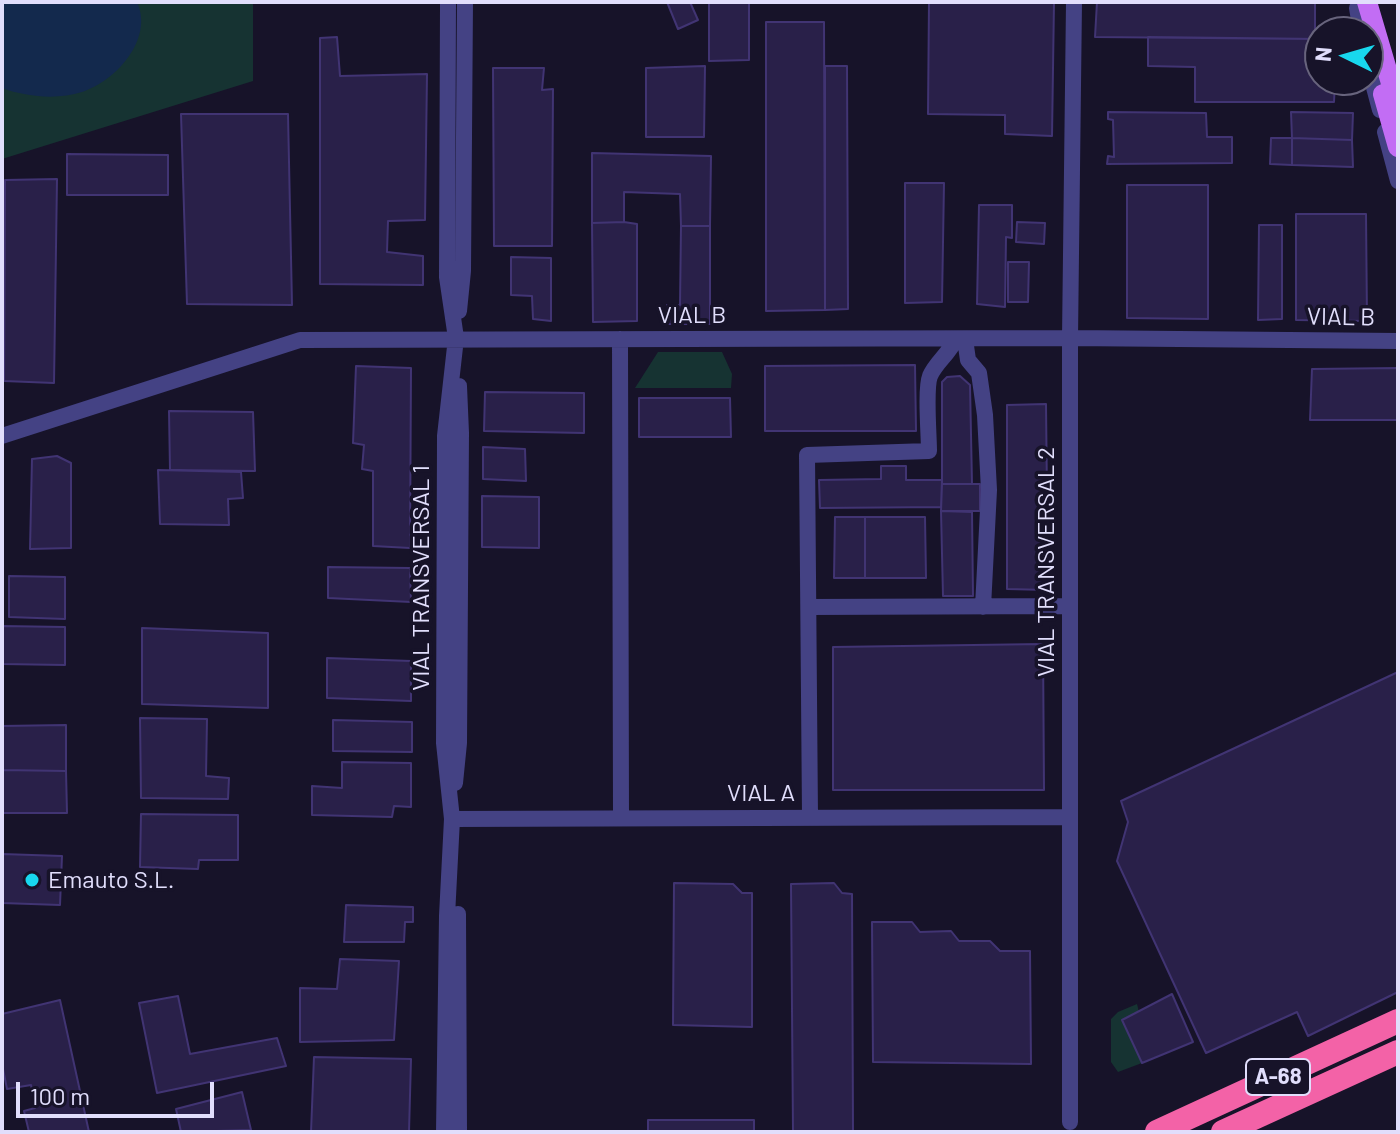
<!DOCTYPE html>
<style>
body{margin:0}
#map{position:relative;width:1400px;height:1134px;overflow:hidden;background:#171329;font-family:Barlow,sans-serif}
canvas{display:block}
.frame{position:absolute;inset:0;border:4px solid #e1defc;pointer-events:none}
.north{position:absolute;left:1304px;top:16px;width:80px;height:80px;box-sizing:border-box;background:#171329;border:2px solid #68647d;border-radius:50%;rotate:275deg;font-size:22px;font-weight:700;line-height:32px;text-align:center;color:#e1defc}
.north::after{content:'';display:block;margin:auto;width:28px;height:36px;background:#18d7ee;clip-path:polygon(50% 0,100% 100%,50% 72%,0 100%)}
.scale{position:absolute;left:16px;top:1082px;width:198px;height:36px;box-sizing:border-box;border:4px solid #e1defc;border-top:0;padding-left:10px;font-size:24px;line-height:28px;white-space:nowrap;color:#e1defc;-webkit-text-stroke:6px #171329;paint-order:stroke}
</style>
<div id="map">
<canvas width="1400" height="1134"></canvas>
<div class="frame"></div>
<div class="north">N</div>
<div class="scale">100 m</div>
</div>
<script>
const ctx = document.querySelector('canvas').getContext('2d');
ctx.lineJoin = 'round';
function fill(path, color) { ctx.fillStyle = color; ctx.fill(path, 'evenodd'); }
function strokePath(path, color, width, dash) { ctx.strokeStyle = color; ctx.lineWidth = width; ctx.lineCap = dash ? 'butt' : 'round'; ctx.setLineDash(dash || []); ctx.stroke(path); }
function label(font, color, halo, rows, align = 'center') {
  ctx.font = font + ' Barlow,sans-serif'; ctx.lineWidth = 7; ctx.setLineDash([]); ctx.textBaseline = 'middle'; ctx.strokeStyle = halo; ctx.fillStyle = color; for (const [text, x, y, turn = 0] of rows) {
    ctx.save(); ctx.translate(x, y); ctx.rotate((+turn || 0) * Math.PI / 180); ctx.textAlign = isNaN(turn) ? turn : align; if (halo) ctx.strokeText(text, 0, 0); ctx.fillText(text, 0, 0); ctx.restore();
  }
}
fill(new Path2D(`
 M2,2H253V81L2,159Z
 M658,352H722L732,374L731,388H635Z
 M1137,1004L1139,1012L1122,1020L1142,1063L1118,1072L1111,1062V1019L1118,1012Z`), '#163332');
fill(new Path2D(`
 M2,2H137C154,39 116,81 82,92C58,100 26,97 2,88Z`), '#13294d');
const building = new Path2D(`
 M667,2H690L698,20L678,29Z
 M709,2H749V60L709,61Z
 M929,2H1054L1052,136L1005,134V115L928,114Z
 M1097,2H1315V39L1095,37Z
 M766,22H824L825,310L766,311Z
 M337,37L340,76L427,74L425,220L388,221L387,252L423,256V285L320,284V38Z
 M1148,37L1320,39V80H1335L1334,102H1195V67L1148,66Z
 M705,66L704,137H646V68Z
 M825,66H847L848,309L825,310Z
 M493,68H544L542,90L553,89L552,246H494Z
 M1108,112L1206,113L1207,137H1232V163L1107,164L1108,156L1114,157L1113,120L1108,119Z
 M1291,112L1353,113L1352,140L1292,138Z
 M181,114H288L292,305L187,304Z
 M1271,138H1292V165L1270,164Z
 M1292,138L1352,140L1353,167L1292,165Z
 M592,153L711,156L710,226H681L680,194L624,192V222L592,223Z
 M67,154L168,155V195H67Z
 M57,179L54,383L4,381L5,180Z
 M905,183H944L942,302L905,303Z
 M1127,185H1208V319L1127,318Z
 M979,205H1012V238L1006,237L1005,307L977,304Z
 M1296,214H1366L1367,321L1296,320Z
 M624,222L637,224V321L593,322L592,223Z
 M1017,222L1045,223L1044,244L1016,242Z
 M1259,225H1282V319L1258,320Z
 M681,226H710V324H667V305H680Z
 M511,257L551,258V321L533,319L532,296L511,295Z
 M1008,262H1029L1028,302H1008Z
 M915,365L916,431H765V366Z
 M356,366L411,368L410,548L373,546V471L362,469L364,445L353,443Z
 M1398,368V420H1310L1312,369Z
 M960,376L970,385L972,484H942V382L947,377Z
 M485,392L584,393V433L484,431Z
 M639,398H730L731,437H639Z
 M1046,404L1048,590L1007,589V405Z
 M169,411L253,412L255,471L170,470Z
 M483,447L525,449L526,481L483,479Z
 M57,456L71,463V548L30,549L32,459Z
 M881,466H906V480H942L941,507L820,508L819,480L881,479Z
 M158,470L241,472L243,498L228,499L229,525L160,524Z
 M942,484H980V511H941Z
 M482,496L539,497V548L482,547Z
 M941,511L972,512L973,596H943Z
 M835,517H865V578H834Z
 M865,517H925L926,578H865Z
 M328,567L410,568L411,602L328,598Z
 M9,576L65,577V619L9,617Z
 M2,626L65,627V665L2,664Z
 M142,628L268,633V708L142,704Z
 M1043,644L1044,790H833V647Z
 M327,658L411,661V701L327,698Z
 M1398,672V992L1308,1036L1297,1012L1206,1053L1117,861L1128,822L1121,801Z
 M140,718L207,719L206,776L229,778L228,799L141,798Z
 M333,720L412,722V752L333,751Z
 M66,725V771L2,770V726Z
 M342,762L411,763V807L394,806L392,817L312,815V786L342,788Z
 M2,770L66,771L67,813H2Z
 M141,814L238,815V860H199L198,869L140,867Z
 M2,854L62,856L60,905L2,903Z
 M674,883L733,884L742,893H752V1027L673,1025Z
 M834,883L842,893L852,894L853,1132H793L791,884Z
 M346,905L413,907V922H405L404,942H344Z
 M872,922H912L920,932L951,931L959,941H990L1000,951H1030L1031,1064L873,1062Z
 M340,959L399,961L394,1040L300,1042V988L337,989Z
 M1172,994L1193,1042L1142,1063L1122,1020Z
 M178,996L190,1054L277,1038L286,1066L157,1093L139,1003Z
 M60,1000L89,1132H29L24,1111L35,1108L31,1085L7,1089L2,1064V1014Z
 M314,1057L411,1059L409,1132H311Z
 M242,1092L251,1130L181,1132L176,1109Z
 M648,1120H754V1132H648Z`);
fill(building, '#292049');
strokePath(building, '#413473', 2);
strokePath(new Path2D(`
 M1357,8L1361,32
 M1368,65L1380,110
 M1385,132L1398,181
 M459,311L463,271L465,2
 M620,339L621,817
 M965,339L968,360L979,373L985,415L989,490L983,607
 M2,436L300,340L1070,338L1398,341
 M809,607L1070,606
 M455,783L459,743L461,433L459,386
 M810,817L807,455L929,451C929,435 925,389 930,376C936,362 949,354 955,340
 M452,819L1070,817
 M458,914L459,1132
 M1070,1122V338L1074,2
 M444,1132L447,916L452,819L444,743L445,436L456,338L447,277L448,2`), '#444284', 16);
strokePath(new Path2D(`
 M1367,2L1398,107
 M1383,94L1398,147`), '#c26df4', 20);
strokePath(new Path2D(`
 M1157,1132L1398,1021
 M1223,1132L1398,1052`), '#f362a7', 24);
for (const [x, y, r, color] of [
 [32,880,8,"#18d7ee"]
]) { const dot = new Path2D(); dot.arc(x, y, r, 0, 2 * Math.PI); ctx.fillStyle = color; ctx.fill(dot); strokePath(dot, '#171329', 3); }
for (const [x, y, w] of [
 [1278,1077,64]
]) { const box = new Path2D(); box.roundRect(x - w / 2, y - 18, w, 36, 6); ctx.fillStyle = '#171329'; ctx.fill(box); strokePath(box, '#e1defc', 2); }
label('bold 22px', '#e1defc', null, [
 ["A-68",1278,1077]
]);
label('24px', '#e1defc', '#171329', [
 ["VIAL B",692,315],
 ["VIAL B",1341,317,1],
 ["VIAL TRANSVERSAL 2",1046,562,-90],
 ["VIAL TRANSVERSAL 1",421,578,-90],
 ["VIAL A",761,793]
]);
label('24px', '#e1defc', '#171329', [
 ["Emauto S.L.",48,880]
], 'left');
</script>
